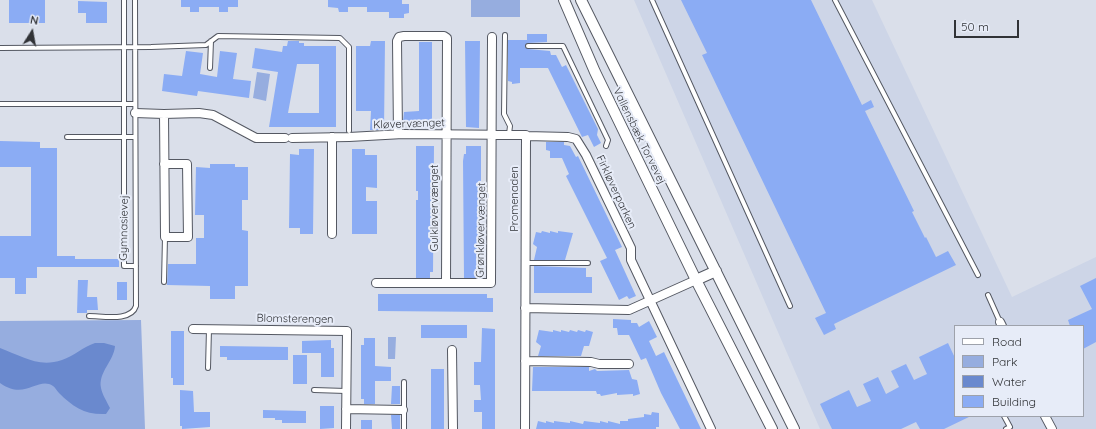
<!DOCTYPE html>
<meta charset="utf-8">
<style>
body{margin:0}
#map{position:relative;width:1096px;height:429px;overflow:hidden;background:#dadfea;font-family:Quicksand,sans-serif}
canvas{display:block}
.legend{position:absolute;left:954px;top:325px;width:130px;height:92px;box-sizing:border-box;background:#e7ecf8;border:1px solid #9ea2ab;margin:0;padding:5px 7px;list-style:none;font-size:12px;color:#313337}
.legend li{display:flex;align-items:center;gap:8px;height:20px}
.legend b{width:20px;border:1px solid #9ea2ab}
.north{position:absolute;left:12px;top:12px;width:40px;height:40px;-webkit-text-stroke:3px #e7ecf8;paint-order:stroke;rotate:11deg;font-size:11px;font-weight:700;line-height:16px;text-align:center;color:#313337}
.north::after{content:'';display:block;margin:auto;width:14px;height:18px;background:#313337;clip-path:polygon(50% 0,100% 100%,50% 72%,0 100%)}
.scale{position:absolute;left:954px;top:20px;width:65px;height:18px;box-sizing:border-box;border:2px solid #313337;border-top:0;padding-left:5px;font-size:12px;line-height:14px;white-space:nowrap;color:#313337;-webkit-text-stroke:3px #e7ecf8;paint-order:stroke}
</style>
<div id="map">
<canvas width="1096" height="429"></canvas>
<ul class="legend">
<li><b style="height:5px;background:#fff"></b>Road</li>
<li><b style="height:11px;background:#96addf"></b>Park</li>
<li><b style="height:11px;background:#6a89ce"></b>Water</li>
<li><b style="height:11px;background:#8bacf4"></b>Building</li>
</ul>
<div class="north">N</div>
<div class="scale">50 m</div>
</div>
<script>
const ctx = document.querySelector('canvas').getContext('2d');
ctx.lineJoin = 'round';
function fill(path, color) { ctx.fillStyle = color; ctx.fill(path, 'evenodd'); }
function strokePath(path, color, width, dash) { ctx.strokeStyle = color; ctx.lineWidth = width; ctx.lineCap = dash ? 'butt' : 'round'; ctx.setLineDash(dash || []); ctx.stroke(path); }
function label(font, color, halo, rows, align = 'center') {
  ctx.font = font + ' Quicksand,sans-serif'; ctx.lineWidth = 4; ctx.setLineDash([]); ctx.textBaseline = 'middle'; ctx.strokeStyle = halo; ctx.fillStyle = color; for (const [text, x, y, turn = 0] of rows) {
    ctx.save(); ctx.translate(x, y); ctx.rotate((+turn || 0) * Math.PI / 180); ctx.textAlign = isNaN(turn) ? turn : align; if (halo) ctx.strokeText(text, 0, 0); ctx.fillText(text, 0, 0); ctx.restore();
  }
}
fill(new Path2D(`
 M634,0H872L1012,297L1096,257V429H820ZM955,326H1083V416H955Z`), '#cdd5e7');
fill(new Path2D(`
 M471,0H520V17H471Z
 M257,72L270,74L266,101L253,98Z
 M141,320L145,429H0V321Z
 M388,337H396L395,359H388Z`), '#96addf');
fill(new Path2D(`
 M95,343H104L115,346C114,361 98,372 101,388C102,394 107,402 110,408L106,414C85,415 73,407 59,393C57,391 55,387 53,386C38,376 25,401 0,383V348C22,356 38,368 62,360C74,356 83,347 95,343Z`), '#6a89ce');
fill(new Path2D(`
 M9,0H45V23H9Z
 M181,0H238V7H228V12H219V7H199V12H190V7H181Z
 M328,0H402V4H409V13L404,14V18H389V12H367V7H348V12H339L338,8L328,7Z
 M681,0H811L862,105L871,100L874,107L865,111L914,211L912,212L925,238L926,237L936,257L948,251L956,265L834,324L836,329L824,335L815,318L826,313L702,55L707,53Z
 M78,1L107,2V23H86V13H78Z
 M527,34H547V42L528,43L525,47L528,49L550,51L551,55H556L562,67L566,65L598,129L597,135L601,143L594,147L588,135L582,137L548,68H520V83L512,84V82L508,81V40H527Z
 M288,41H299V43H304V46H336V127H269L278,72L252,68L255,48L282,52L283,46H287ZM297,64H319V113H288Z
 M371,41H385L384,130H370L371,111H356V46H370Z
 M465,41H480L479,128L466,127Z
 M419,42H432V128H418V122H403L404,112L419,111Z
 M186,51L203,53L200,74L217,77L220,51L237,53L233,79L251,81L249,98L198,91L197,96L162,91L164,74L182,76Z
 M0,141L40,142V148H57V256H75V259H119V267H37V278H26V294H15V278H0V236H31V167H0Z
 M546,142H564V145L570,146L576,157L578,156L622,247L615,250L636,296L629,299L627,296L619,300L600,261L607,258L566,176L569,174L562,158H550V151L546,150Z
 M416,146H434L433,272H430V278H416V200H418V191H416Z
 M466,146H481V272H477V278H464L463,161L464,154H466Z
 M299,149H314L313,234H300V228H289L290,154L299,155Z
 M352,149H365V155H377V188L366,187V201H377V234H352Z
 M210,164H235V167H248V200H242V230L248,231V286H235V299H210V286L167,285L168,264H196V238H204V215H195L196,167L210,168Z
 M542,231L550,233V231L558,233V231L573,233L565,260H534L537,247L533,244L536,232L541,233Z
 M534,266L586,268V277H592V293H534Z
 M1096,278V342L1083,349V326H1070L1068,320L1092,309L1080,286Z
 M78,280H88L87,297H97L98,310H87V313H77Z
 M117,282H127V300H117Z
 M378,294H487V298H493V312L378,311Z
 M613,319L631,320V323H637L639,327L649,321L657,337L649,341L656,356L664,352L701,429H680L661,393L646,358L641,360L629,335H618L617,328H613Z
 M421,325H467V338H421Z
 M482,328L495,329V429H482V412H474V400H481L480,385H474V362H481Z
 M539,330L553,332V330L561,332V330L569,332L570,330L577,332L578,330L585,332L586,330L593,332L589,346H584L581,356H538L541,346L536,342Z
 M171,331H184V385H173V378H171Z
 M364,338H375V366L391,367V381H375V404H364V399H361V345H364Z
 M331,340V348H334V377H321V353H302V341Z
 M948,343L955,358V416H971L944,429H920L916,422L901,429H832L820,404L849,390L857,407L871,401L863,384L878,377L886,394L899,387L891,371L906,364L914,380L927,374L919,357Z
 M220,346L288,347V360H227V357H220Z
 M293,355H307V384H293Z
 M533,367H589V371L595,369L597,371L629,370L632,379L637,380L640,394L633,396V394L617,395V393L601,396L600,394H597L596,391H532Z
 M431,369H444V429H431Z
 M392,386H400V404H391Z
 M180,390L193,391L194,412H210V427L182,429V426H180Z
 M320,406H334V428L320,429Z
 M263,410L306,411V423H282V420H275V418H263Z
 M652,412L659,413V427H656V429H536L538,421L546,423V421L554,423V421L570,423V421L583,424L584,421L600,423V421L608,423V421L620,424V421H628V419L644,417V414L651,415Z
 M391,415H400V429H392Z
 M361,420H372V429H361Z`), '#8bacf4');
const service = new Path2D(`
 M124,0V266H136
 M652,0L790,306
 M835,0L978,275
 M505,35L504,114L510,126L509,134
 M528,46H563L608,140L606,146
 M0,48L151,47L206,45L218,36L340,38L349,47V131
 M210,68L211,41
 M0,104H135
 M67,137H135
 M526,263H588
 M164,282L165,237
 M988,295L1000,322
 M89,316C103,316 131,322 136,306L135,0
 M208,368L209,329
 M404,382V429
 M314,390L346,391
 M1004,416L1010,427L1006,429`);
const minor = new Path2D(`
 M135,113L164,114
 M398,134L397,41L399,37L404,36H444L447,38L446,283
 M526,136L568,137L576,139L586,155L631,248V260L711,429
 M332,137V234
 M292,138L349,137L403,134L526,135L525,429
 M164,164H187L188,237H165L164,114L199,113L213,115L256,138H285
 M376,283H491L492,37
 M525,308L629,310L696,280
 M1000,322L1002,326
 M193,329L347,331L346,429
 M452,350L453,429
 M525,361L591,362L599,364H629
 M346,409L403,410
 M1045,416L1052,429`);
const tertiary = new Path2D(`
 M564,0L595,72L696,280L772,429
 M581,0L794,429
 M696,280L716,271`);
strokePath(service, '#545862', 6);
strokePath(minor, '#545862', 10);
strokePath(tertiary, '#545862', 12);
strokePath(service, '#fff', 4);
strokePath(minor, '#fff', 8);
strokePath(tertiary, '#fff', 10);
label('11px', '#313337', '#e7ecf8', [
 ["Kløvervænget",409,124,-2],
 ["Vallensbæk Torvevej",639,136,64],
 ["Firkløverparken",616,192,65],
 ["Promenaden",515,199,-90],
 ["Gulkløvervænget",435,208,-90],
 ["Gymnasievej",124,228,-89],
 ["Grønkløvervænget",481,230,-89],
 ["Blomsterengen",295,319,1]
]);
</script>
